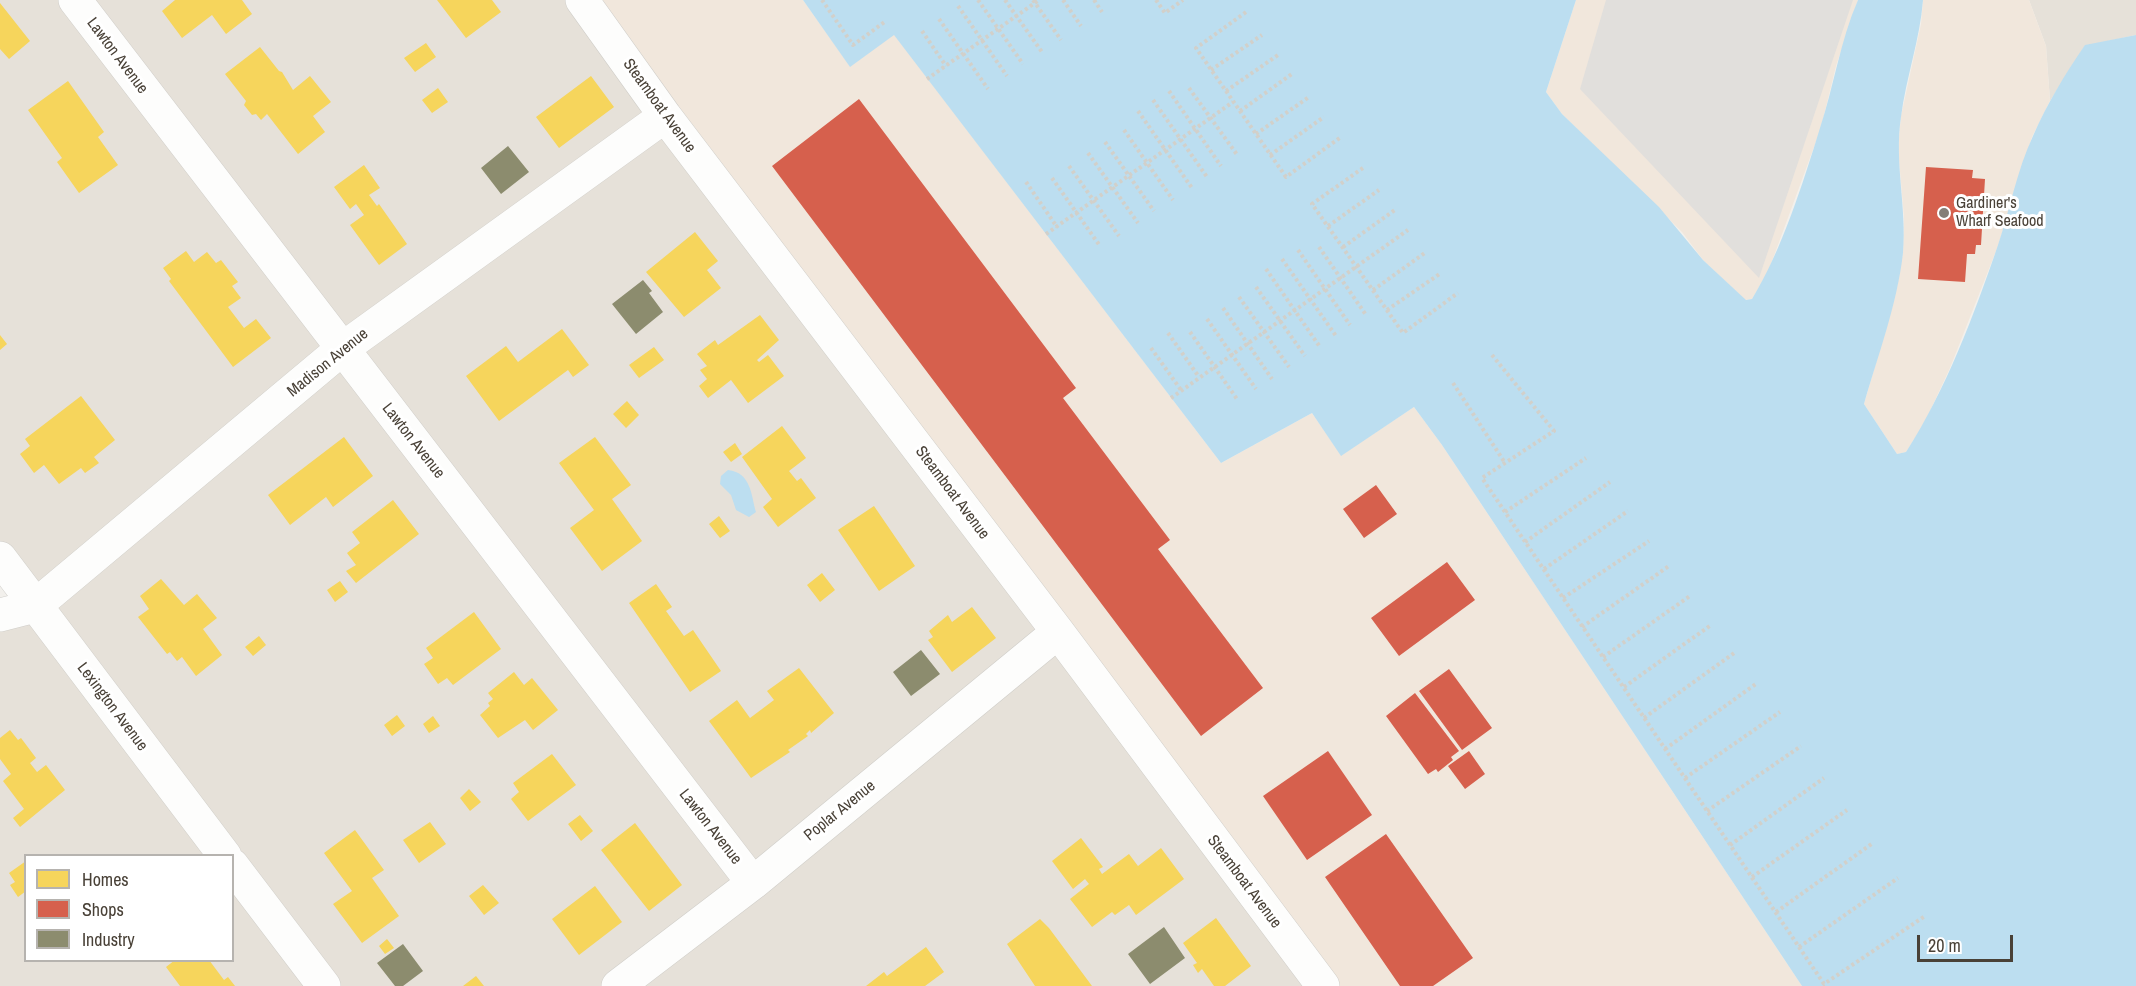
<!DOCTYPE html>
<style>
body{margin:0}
#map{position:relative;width:2136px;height:986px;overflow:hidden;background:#f2f0ec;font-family:"Archivo Narrow",sans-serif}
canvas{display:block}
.legend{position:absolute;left:24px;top:854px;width:210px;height:108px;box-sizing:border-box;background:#fff;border:2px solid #b6b3af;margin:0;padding:8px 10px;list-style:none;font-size:18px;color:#494137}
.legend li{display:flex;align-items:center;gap:12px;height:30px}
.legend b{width:30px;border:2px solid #b6b3af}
.scale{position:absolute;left:1917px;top:935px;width:96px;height:27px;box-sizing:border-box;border:3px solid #494137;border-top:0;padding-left:8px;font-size:18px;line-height:21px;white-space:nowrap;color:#494137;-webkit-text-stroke:4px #fff;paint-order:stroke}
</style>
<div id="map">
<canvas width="2136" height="986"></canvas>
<ul class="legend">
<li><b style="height:16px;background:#f6d55c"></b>Homes</li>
<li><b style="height:16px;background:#d6604d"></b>Shops</li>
<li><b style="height:16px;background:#8c8c6e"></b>Industry</li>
</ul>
<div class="scale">20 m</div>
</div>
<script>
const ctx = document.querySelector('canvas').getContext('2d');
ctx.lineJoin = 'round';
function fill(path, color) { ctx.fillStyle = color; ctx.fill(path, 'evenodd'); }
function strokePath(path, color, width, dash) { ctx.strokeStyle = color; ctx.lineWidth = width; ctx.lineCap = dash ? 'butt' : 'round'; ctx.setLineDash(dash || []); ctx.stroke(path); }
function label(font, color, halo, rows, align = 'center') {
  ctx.font = font + ' "Archivo Narrow",sans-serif'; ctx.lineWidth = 6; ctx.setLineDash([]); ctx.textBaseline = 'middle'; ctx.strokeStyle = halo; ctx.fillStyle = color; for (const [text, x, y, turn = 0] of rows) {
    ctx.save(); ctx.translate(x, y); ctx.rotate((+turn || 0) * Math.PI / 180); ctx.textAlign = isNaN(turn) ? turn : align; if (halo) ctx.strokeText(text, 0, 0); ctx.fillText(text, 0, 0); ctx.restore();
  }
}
fill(new Path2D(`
 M0,0H585L1328,986H0V616L34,603L0,552ZM26,856H232V960H26Z
 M2029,0H2136V35L2085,46L2050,101L2046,46Z`), '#e6e1d9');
fill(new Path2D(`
 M585,0H803L850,66L894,34L1221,463L1312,413L1341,455L1414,407L1442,445L1802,986H1328Z
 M1576,0H1858L1836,66L1821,128L1768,272L1752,299L1745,300L1703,260L1682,232L1562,114L1546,92Z
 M1923,0H2029L2046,46L2050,101L2032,137L1998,246L1950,368L1924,424L1906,452L1897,454L1864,404L1890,314L1903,253L1904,217L1898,148L1901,116L1921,24Z`), '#f1e7dc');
fill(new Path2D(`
 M1606,0H1853L1759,278L1580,89Z`), '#e1dfdc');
fill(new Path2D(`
 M803,0H1576L1546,92L1562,114L1659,207L1703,260L1746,300L1752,299C1782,250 1803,183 1820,128C1834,86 1840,41 1858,0H1923C1920,40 1906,77 1901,117C1894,162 1907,208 1903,253C1897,305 1878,355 1864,404L1897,454L1906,452C1946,390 1974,315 1998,245C2010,209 2017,170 2033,136C2047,104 2065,74 2085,45L2136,35V986H1802L1442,445L1414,407L1341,456L1312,413L1221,463L894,35L850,67Z
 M728,470C752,473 751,496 756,512L749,517L736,510L731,495L720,484L721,476Z`), '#bcdef0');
fill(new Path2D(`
 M175,0H242L252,14L226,34L212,15L182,38L162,11Z
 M437,0H492L501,12L466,38Z
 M0,3L30,41L9,59L0,49Z
 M426,43L436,57L415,72L404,58Z
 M260,47L279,71L282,72L293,90L310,76L331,102L313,116L325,132L298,154L267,114L261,120L256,114L252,115L244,105L246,101L225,74Z
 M591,76L614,107L559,148L536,117Z
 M68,81L104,132L98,137L118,165L79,193L57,162L62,158L28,110Z
 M438,88L448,102L432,113L422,100Z
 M364,165L380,188L369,195L377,206L379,204L407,244L379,265L350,225L364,215L356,204L350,209L334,187Z
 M695,232L718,261L707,270L721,288L684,317L646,272Z
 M186,251L194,262L207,252L216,263L221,260L238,282L232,286L241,298L228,307L244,328L256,319L271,338L233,367L169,281L171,279L163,268Z
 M760,315L779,340L757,360L759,362L768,355L784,376L748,403L731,380L708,398L699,386L707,379L700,370L707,366L697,354L715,340L718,345Z
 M562,329L589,365L573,377L568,370L499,421L466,376L506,346L518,362Z
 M0,335L7,344L0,350Z
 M654,347L664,360L639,378L629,365Z
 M81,396L115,440L94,457L99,463L85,473L81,468L59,484L44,465L34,473L20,454L30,446L25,439Z
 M627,401L639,415L626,428L613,414Z
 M782,426L806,458L789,471L797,481L801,478L816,498L778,527L763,507L772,499L742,457Z
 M344,437L373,476L333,507L326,497L290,525L268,495Z
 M595,437L631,485L612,499L642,541L602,571L570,528L594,510L559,463Z
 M735,443L742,454L731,462L723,452Z
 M393,500L419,534L356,583L346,571L356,565L347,553L360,543L352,532Z
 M874,506L915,566L879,591L838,530Z
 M719,516L730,531L720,538L709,524Z
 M822,573L835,590L820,602L807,585Z
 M161,579L184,605L197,594L217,618L203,629L222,655L196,676L182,657L177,661L170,652L167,654L138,617L149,609L140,596Z
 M340,581L348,592L335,602L327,590Z
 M656,584L672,607L666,611L684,636L693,630L721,671L690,692L629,603Z
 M972,607L996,638L952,672L928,640L933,637L929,631L948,615L952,622Z
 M474,612L501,649L453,685L447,678L438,684L424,664L433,658L426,648Z
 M259,636L266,645L253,656L245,647Z
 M799,668L834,713L811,733L810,730L806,734L808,736L788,750L790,752L751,778L709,721L737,700L750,718L774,700L767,691Z
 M514,672L524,685L532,678L558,710L533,730L525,720L498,738L480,715L490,706L488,703L493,699L488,693Z
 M397,715L405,726L392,736L384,725Z
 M433,716L440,726L429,733L423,724Z
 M10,730L18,740L21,738L36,758L30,763L37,772L46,765L65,790L20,827L13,818L24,809L3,781L11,774L0,759V738Z
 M552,754L576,785L528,821L511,799L519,792L513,783Z
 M469,789L481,802L470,811L460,798Z
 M580,815L593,831L581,841L568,824Z
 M430,822L446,844L419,863L403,840Z
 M635,823L682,885L649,911L601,850Z
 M355,830L384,870L372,878L399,916L362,943L333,904L352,891L324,853Z
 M1081,838L1103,867L1099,869L1102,874L1129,854L1138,866L1161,848L1184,879L1136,915L1129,905L1115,915L1112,912L1092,927L1070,899L1089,884L1085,879L1073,889L1052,861Z
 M26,861V891L18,897L10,885L15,882L9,873Z
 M483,885L499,903L484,915L469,896Z
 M595,886L622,922L579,955L552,919Z
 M1216,918L1251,966L1225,986H1214L1202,969L1198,973L1193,965L1197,963L1183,943Z
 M1040,919L1049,928L1092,986H1035L1007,944Z
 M387,939L394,948L385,954L379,946Z
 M926,947L944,972L925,986H866L884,972L887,976Z
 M175,960H209L224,980L228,977L235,986H180L166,967Z
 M476,976L484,986H463Z`), '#f6d55c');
fill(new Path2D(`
 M859,99L1076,388L1063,398L1170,540L1158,549L1263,688L1201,736L772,166Z
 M1926,167L1973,170L1972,178L1985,179L1981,245H1976L1975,254H1967L1965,282L1918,279Z
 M1376,485L1397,514L1364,538L1343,509Z
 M1447,562L1475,600L1399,656L1371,618Z
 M1449,669L1492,728L1462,750L1419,691Z
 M1415,693L1459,751L1451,757L1453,760L1438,772L1436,769L1428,774L1386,716Z
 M1328,751L1372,815L1307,860L1263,796Z
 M1469,751L1485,774L1465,789L1448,766Z
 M1386,834L1473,958L1433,986H1400L1325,877Z`), '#d6604d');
fill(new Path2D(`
 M508,146L529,172L501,194L481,168Z
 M643,280L652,291L649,293L663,312L636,334L612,304Z
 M921,650L940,674L911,696L893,672Z
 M1164,927L1185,958L1150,984L1128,954Z
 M403,944L423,971L403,986H395L377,963Z`), '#8c8c6e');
const minor = new Path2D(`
 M75,0L753,883
 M582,0L665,116L1058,632L1323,986
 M0,558L225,856
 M0,615L35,606L342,349L665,116
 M232,865L324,986
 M618,986L753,883L1058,632`);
strokePath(minor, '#d0cec9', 34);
strokePath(new Path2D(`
 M822,0L853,45L886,21
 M978,0L1023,64
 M1005,0L1042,52
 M1033,0L1061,40
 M1063,0L1081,26
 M1094,0L1102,12
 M1156,0L1165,13L1183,0
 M958,6L1007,76
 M1246,12L1196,48L1286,177L1341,137
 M939,19L988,89
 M922,31L946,66
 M1211,70L1262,35
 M927,79L1039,0
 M1189,88L1238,156
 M1169,91L1221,166
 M1226,91L1278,55
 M1153,100L1207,177
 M1138,111L1192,188
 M1240,111L1292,74
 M1124,130L1173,200
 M1256,134L1309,97
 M1105,142L1154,211
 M1088,153L1138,223
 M1270,155L1324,117
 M1069,166L1119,236
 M1363,168L1312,204L1403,333L1458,293
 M1052,178L1100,246
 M1026,182L1057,227
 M1328,226L1379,190
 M1046,234L1233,102
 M1319,247L1366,315
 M1343,247L1395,210
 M1298,250L1350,325
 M1282,259L1336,336
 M1266,269L1320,347
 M1256,287L1305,356
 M1373,290L1426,252
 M1239,297L1289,367
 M1223,308L1272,379
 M1387,310L1441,273
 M1207,319L1256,389
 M1190,332L1237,399
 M1168,333L1199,377
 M1151,348L1181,390
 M1492,355L1554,431L1482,478L1824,984L1925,916
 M1453,383L1505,463
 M1171,398L1408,230
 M1505,512L1586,458
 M1525,542L1610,482
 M1544,569L1628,511
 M1563,598L1649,541
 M1582,627L1669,566
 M1603,657L1690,596
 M1624,687L1711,625
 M1644,718L1734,653
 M1665,749L1756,684
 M1685,778L1780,712
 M1707,811L1801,746
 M1730,845L1824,778
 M1752,877L1847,810
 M1776,912L1873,843
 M1799,947L1898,878`), '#d2d0ca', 4, [3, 3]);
strokePath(minor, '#fdfdfc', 33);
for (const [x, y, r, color] of [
 [1944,213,6,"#847e76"]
]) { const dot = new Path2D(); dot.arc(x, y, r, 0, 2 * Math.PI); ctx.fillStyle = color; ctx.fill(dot); strokePath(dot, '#fff', 2); }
label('16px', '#494137', '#fff', [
 ["Lawton Avenue",117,56,53],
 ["Steamboat Avenue",659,106,54],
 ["Madison Avenue",328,363,-39],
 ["Lawton Avenue",413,441,52],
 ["Steamboat Avenue",952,493,53],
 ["Lexington Avenue",112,707,53],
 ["Poplar Avenue",840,811,-39],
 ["Lawton Avenue",710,827,52],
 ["Steamboat Avenue",1244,882,53]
]);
label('16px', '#494137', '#fff', [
 ["Gardiner's",1956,204],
 ["Wharf Seafood",1956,222]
], 'left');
</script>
